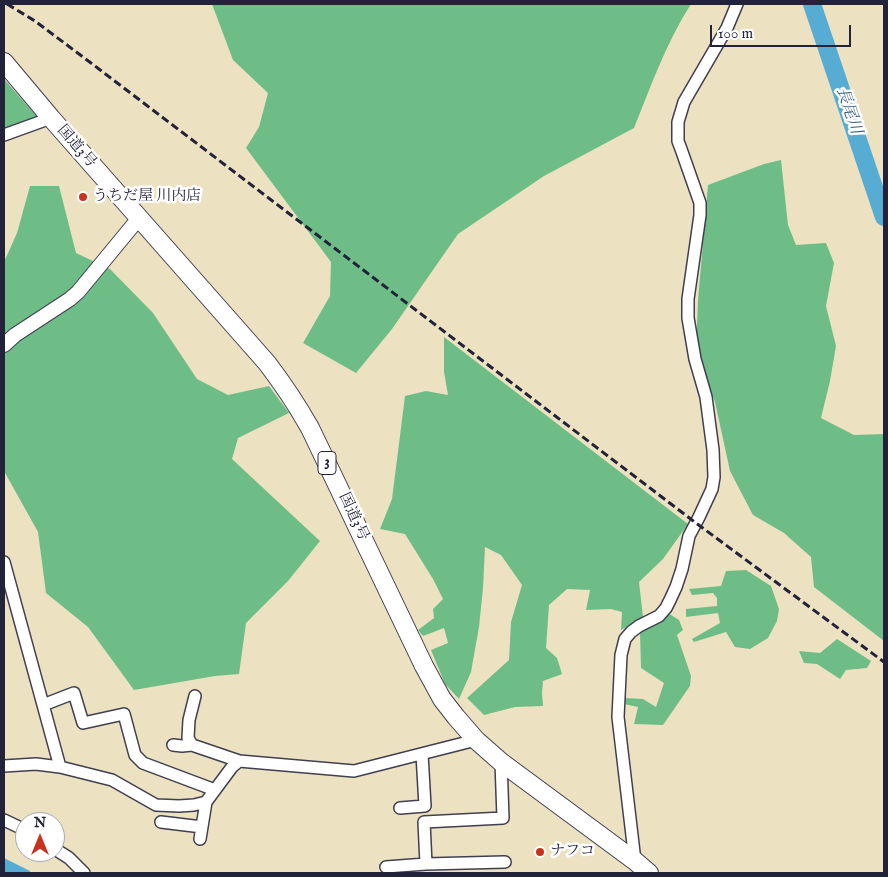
<!DOCTYPE html>
<meta charset="utf-8">
<style>
body{margin:0}
#map{position:relative;width:888px;height:877px;overflow:hidden;background:#ece2c2;font-family:"IM FELL English",serif}
canvas{display:block}
.frame{position:absolute;inset:0;border:5px solid #22223b;pointer-events:none}
.north{position:absolute;left:15px;top:812px;width:50px;height:50px;box-sizing:border-box;background:#fff;border:1px solid #a7a7b1;border-radius:50%;rotate:0deg;font-size:14px;font-weight:700;line-height:20px;text-align:center;color:#22223b}
.north::after{content:'';display:block;margin:auto;width:18px;height:22px;background:#c8321e;clip-path:polygon(50% 0,100% 100%,50% 72%,0 100%)}
.scale{position:absolute;left:710px;top:25px;width:141px;height:22px;box-sizing:border-box;border:2px solid #22223b;border-top:0;padding-left:6px;font-size:15px;line-height:18px;white-space:nowrap;color:#22223b;-webkit-text-stroke:4px #fff;paint-order:stroke}
</style>
<div id="map">
<canvas width="888" height="877"></canvas>
<div class="frame"></div>
<div class="north">N</div>
<div class="scale">100 m</div>
</div>
<script>
const ctx = document.querySelector('canvas').getContext('2d');
ctx.lineJoin = 'round';
function fill(path, color) { ctx.fillStyle = color; ctx.fill(path, 'evenodd'); }
function strokePath(path, color, width, dash) { ctx.strokeStyle = color; ctx.lineWidth = width; ctx.lineCap = dash ? 'butt' : 'round'; ctx.setLineDash(dash || []); ctx.stroke(path); }
function label(font, color, halo, rows, align = 'center') {
  ctx.font = font + ' "IM FELL English","Noto Serif JP",serif'; ctx.lineWidth = 5; ctx.setLineDash([]); ctx.textBaseline = 'middle'; ctx.strokeStyle = halo; ctx.fillStyle = color; for (const [text, x, y, turn = 0] of rows) {
    ctx.save(); ctx.translate(x, y); ctx.rotate((+turn || 0) * Math.PI / 180); ctx.textAlign = isNaN(turn) ? turn : align; if (halo) ctx.strokeText(text, 0, 0); ctx.fillText(text, 0, 0); ctx.restore();
  }
}
fill(new Path2D(`
 M212,4H691C666,43 651,86 634,128L544,176L458,234L392,329L356,373L303,343L330,296L331,262L246,148L259,127L268,93L233,60Z
 M4,79L38,118L18,126L10,127L4,129Z
 M781,160L788,225L796,245L826,243L834,263L826,306L836,346L830,381L821,418L854,435L884,434V641L814,587L811,557L784,533L753,515L730,471L715,402L696,352L698,300L708,185L764,164Z
 M30,186H59L76,253L110,269L153,313L197,379L228,395L269,386L289,413L238,438L232,459L320,541L288,581L246,623L239,674L215,676L134,690L88,627L46,593L38,532L4,471V262L17,233Z
 M444,337L688,524L663,559L639,582L643,617L621,630L622,612L611,609L586,610L590,590L567,589L549,605L546,648L557,658L562,674L543,681L542,693L543,706L515,707L484,715L467,698L509,660L511,622L522,585L501,555L485,547L483,588L479,627L471,672L459,699L445,684L431,650L448,643L444,628L423,636L418,630L434,618L433,609L443,599L433,579L405,534L380,529L392,499L405,396L426,391L448,395L444,372Z
 M746,570L771,586L779,609L777,621L768,638L750,649L735,647L726,632L694,642L692,639L720,623L718,613L686,617V609L717,606V598L713,593L692,595L689,589L721,586L726,571Z
 M668,613L679,620L683,630L677,635L691,676L690,686L663,725L634,724L638,707L624,704L625,698L643,699L656,707L664,683L641,668L640,632Z
 M837,639L871,661L867,668L846,670L840,679L817,664L804,663L799,651L820,653Z`), '#6ebd87');
fill(new Path2D(`
 M4,858L30,871V873H4Z`), '#57acd3');
strokePath(new Path2D(`
 M812,4L884,217`), '#57acd3', 18);
const minor = new Path2D(`
 M4,135L51,118
 M4,562L60,767
 M195,696L189,720L188,738L192,745L239,761
 M43,705L74,693L83,723L124,714L135,755L143,763L215,790
 M173,745L182,746L192,745
 M501,762L503,818L424,822L426,864L505,862
 M4,766L36,764L60,767L112,780L156,805L179,806L194,805L206,802L232,767L239,761L354,771L476,740
 M400,808L425,806L422,754
 M4,820L25,830
 M161,822L202,827
 M200,839L206,802
 M55,849L69,858L84,873
 M635,861L618,717L621,655L625,639L631,632L639,626L659,616L666,608L670,600L676,587L682,569L689,536L699,517L712,489L714,477L713,450L706,397L695,359L688,318V299L700,215V203L681,149L678,141V122L684,102L727,28L737,4
 M386,867L426,864`);
const tertiary = new Path2D(`
 M4,345L15,335L70,299L78,292L139,218`);
const trunk = new Path2D(`
 M4,62L51,118L267,363C283,384 297,405 310,428L424,666L442,699L456,717L476,740L501,762L635,861L649,873`);
strokePath(minor, '#403f4f', 14);
strokePath(tertiary, '#403f4f', 16);
strokePath(trunk, '#403f4f', 20);
strokePath(minor, '#fff', 11);
strokePath(tertiary, '#fff', 14);
strokePath(trunk, '#fff', 18);
strokePath(new Path2D(`
 M7,4L35,21L91,63L696,523L884,662`), '#22223b', 3, [8, 4]);
for (const [x, y, r, color] of [
 [83,197,5,"#c8321e"],
 [540,852,5,"#c8321e"]
]) { const dot = new Path2D(); dot.arc(x, y, r, 0, 2 * Math.PI); ctx.fillStyle = color; ctx.fill(dot); strokePath(dot, '#fff', 2); }
for (const [x, y, w] of [
 [327,463,18]
]) { const box = new Path2D(); box.roundRect(x - w / 2, y - 11.5, w, 23, 4); ctx.fillStyle = '#fff'; ctx.fill(box); strokePath(box, '#22223b', 1); }
label('bold 14px', '#22223b', null, [
 ["3",327,463]
]);
label('15px', '#22223b', '#fff', [
 ["国道3号",76,147,49],
 ["国道3号",353,517,65]
]);
label('15px', '#22223b', '#fff', [
 ["うちだ屋 川内店",93,197],
 ["ナフコ",550,852]
], 'left');
label('italic 16px', '#3a607f', '#fff', [
 ["長尾川",848,111,71]
]);
</script>
